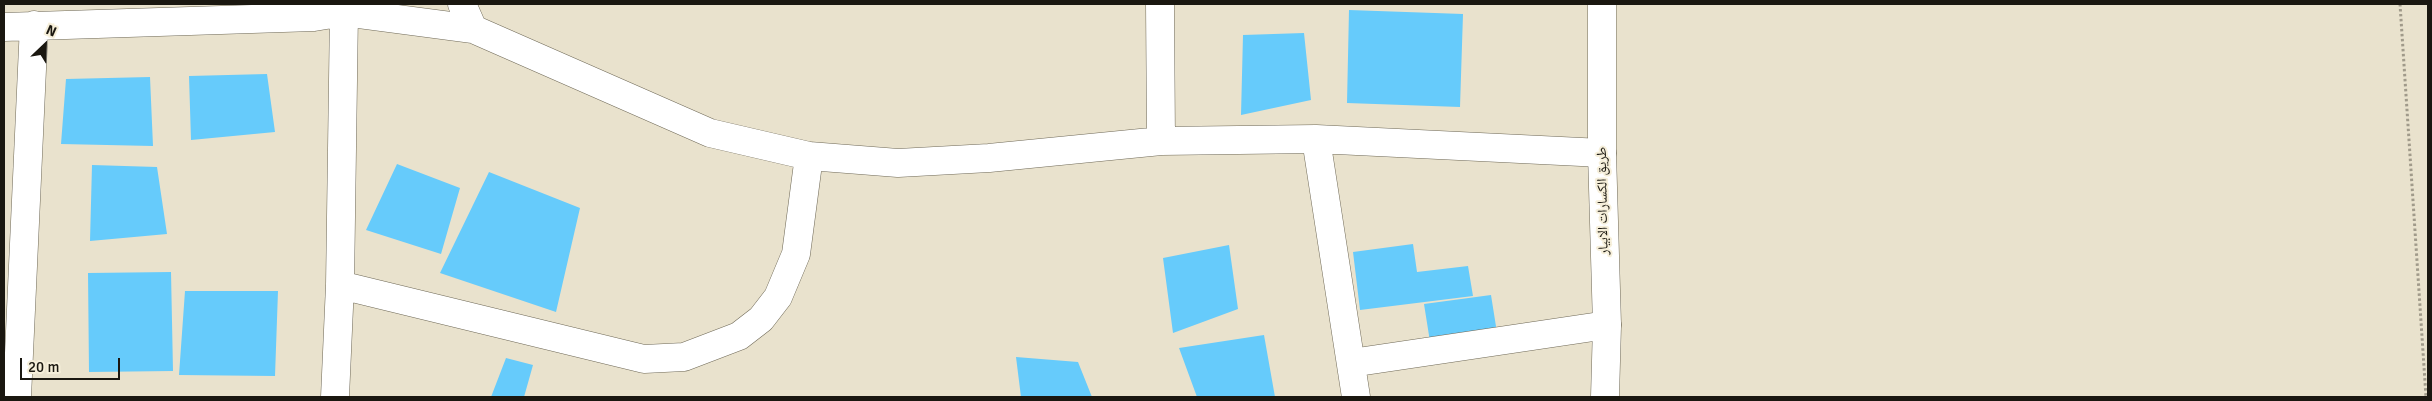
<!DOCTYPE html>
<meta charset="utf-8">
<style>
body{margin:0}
#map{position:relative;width:2432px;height:401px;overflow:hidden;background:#e9e2cd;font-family:Signika,sans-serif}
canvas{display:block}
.frame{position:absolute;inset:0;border:5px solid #1a1710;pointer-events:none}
.north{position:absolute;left:20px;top:20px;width:50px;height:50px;-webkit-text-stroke:4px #f6efda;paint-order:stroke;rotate:24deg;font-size:14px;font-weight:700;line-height:20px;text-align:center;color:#1a1710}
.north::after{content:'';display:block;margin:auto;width:18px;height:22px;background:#1a1710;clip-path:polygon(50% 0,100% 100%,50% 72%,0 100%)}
.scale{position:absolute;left:20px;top:358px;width:100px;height:22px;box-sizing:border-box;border:2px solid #1a1710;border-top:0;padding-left:6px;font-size:15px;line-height:18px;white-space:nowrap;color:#1a1710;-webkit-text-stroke:4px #f6efda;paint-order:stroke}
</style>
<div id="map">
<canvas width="2432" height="401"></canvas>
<div class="frame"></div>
<div class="north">N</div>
<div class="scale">20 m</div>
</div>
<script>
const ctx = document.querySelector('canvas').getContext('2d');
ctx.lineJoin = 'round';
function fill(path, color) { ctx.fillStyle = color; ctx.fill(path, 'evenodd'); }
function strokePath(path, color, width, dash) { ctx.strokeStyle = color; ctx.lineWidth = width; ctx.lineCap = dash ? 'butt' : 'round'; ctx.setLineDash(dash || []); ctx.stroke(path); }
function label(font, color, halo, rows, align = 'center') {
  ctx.font = font + ' Signika,"Noto Naskh Arabic",sans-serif'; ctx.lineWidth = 4; ctx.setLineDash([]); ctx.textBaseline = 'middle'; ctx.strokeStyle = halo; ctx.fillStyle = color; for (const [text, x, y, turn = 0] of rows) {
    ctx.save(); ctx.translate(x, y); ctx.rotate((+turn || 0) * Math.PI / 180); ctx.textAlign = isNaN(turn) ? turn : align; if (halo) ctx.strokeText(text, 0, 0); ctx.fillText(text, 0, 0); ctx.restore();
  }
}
fill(new Path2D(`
 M1349,10L1463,14L1460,107L1347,103Z
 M1304,33L1311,100L1241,115L1243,35Z
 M267,74L275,132L191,140L189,76Z
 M150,77L153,146L61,144L66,79Z
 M397,164L460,188L441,254L366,230Z
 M92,165L157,167L167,234L90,241Z
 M489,172L580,208L556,312L440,273Z
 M1413,244L1417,272L1468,266L1473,296L1360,310L1353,252Z
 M1229,245L1238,309L1173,333L1163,258Z
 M171,272L173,371L89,372L88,273Z
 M185,291H278L275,376L179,375Z
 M1491,295L1498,339L1431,348L1424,304Z
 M1264,335L1275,397H1197L1179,348Z
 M1016,357L1078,362L1092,397H1021Z
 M506,358L533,365L524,397H491Z`), '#66cbfb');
const minor = new Path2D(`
 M462,4L473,29
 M1160,4L1161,141
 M4,27L314,17L344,12L473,29L710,133L809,156L898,163L989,158L1161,141L1316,139L1602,153
 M1316,139L1356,397
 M340,285L644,359L684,357L739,336L761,319L778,297L796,254L809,156
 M1351,363L1607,325
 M17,397L34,25
 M335,397L340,285L344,12`);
const tertiary = new Path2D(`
 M1602,4V153L1607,325L1605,397`);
strokePath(minor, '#6f6957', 29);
strokePath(tertiary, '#6f6957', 29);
strokePath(new Path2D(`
 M2400,4L2426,397`), '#a09a8a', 3, [2.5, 2.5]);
strokePath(minor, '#fff', 28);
strokePath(tertiary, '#fff', 28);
label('14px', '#1a1710', '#f6efda', [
 ["طريق الكسارات الابيار",1603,201,-91]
]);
</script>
